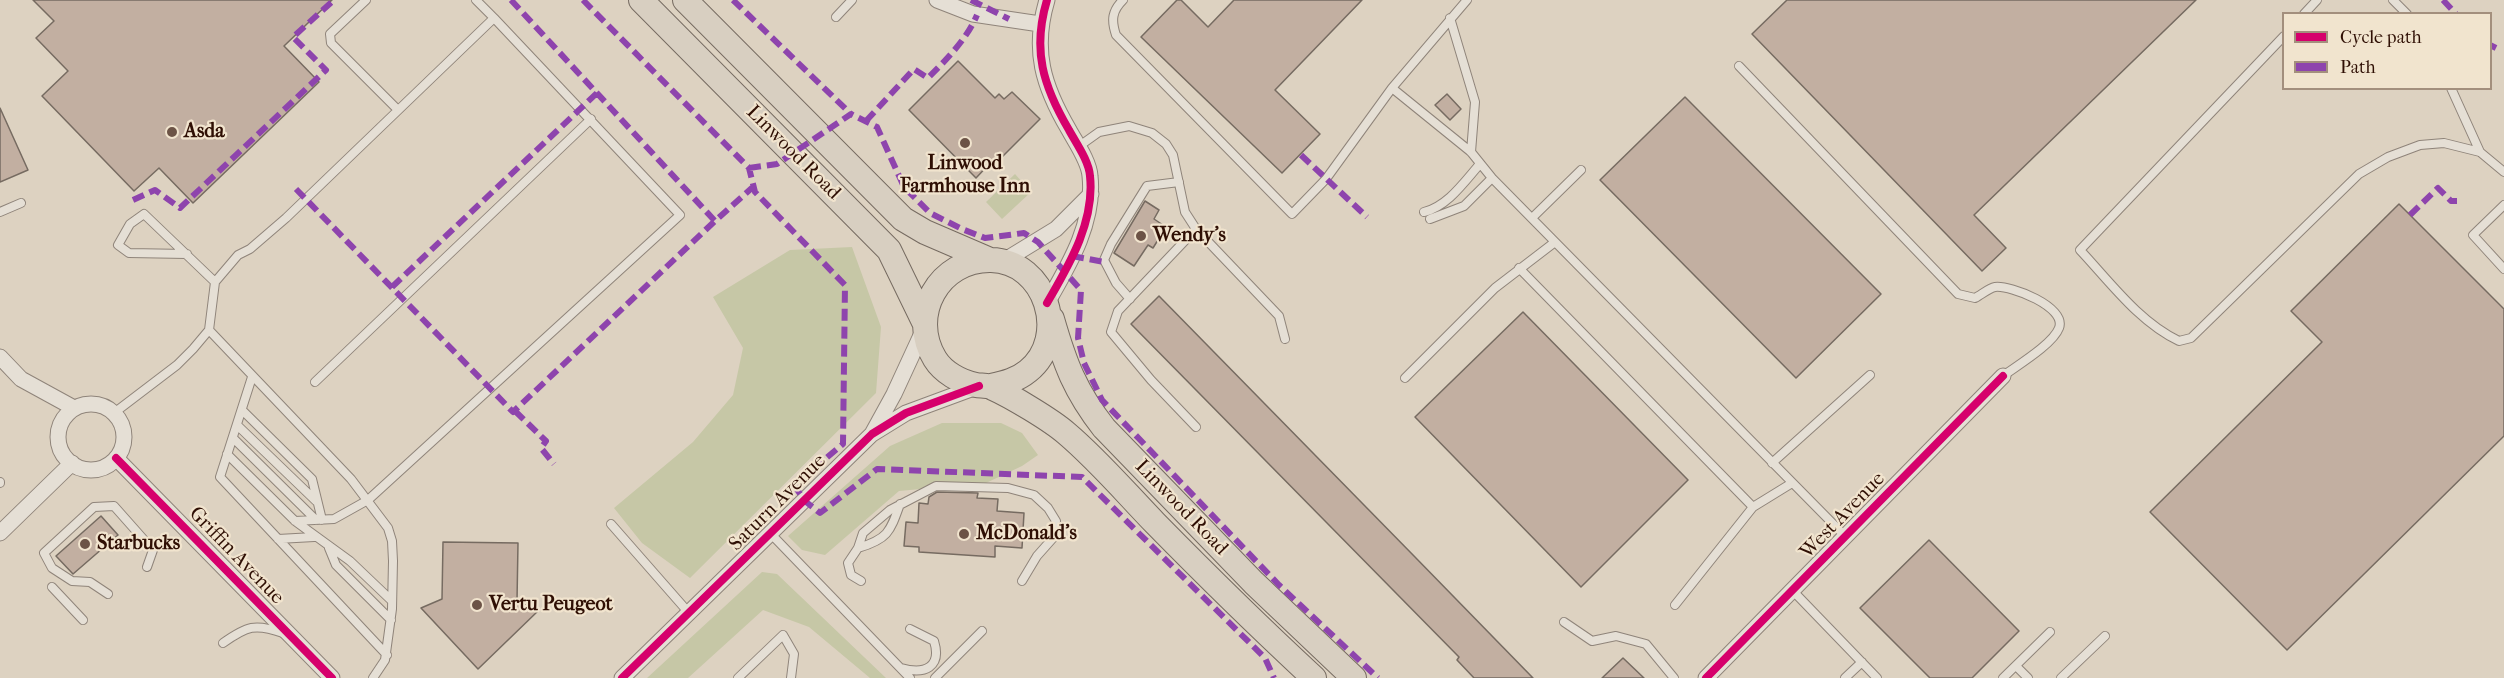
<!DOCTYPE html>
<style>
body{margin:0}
#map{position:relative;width:2504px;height:678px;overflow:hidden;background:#ddd2c1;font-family:"IM FELL French Canon",serif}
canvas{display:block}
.legend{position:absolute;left:2282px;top:12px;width:210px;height:78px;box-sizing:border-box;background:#f1e4ce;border:2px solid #a38f7d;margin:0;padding:8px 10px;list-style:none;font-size:18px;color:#2f0f04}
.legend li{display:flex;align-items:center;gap:12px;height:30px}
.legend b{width:30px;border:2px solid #a38f7d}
</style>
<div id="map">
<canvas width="2504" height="678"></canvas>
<ul class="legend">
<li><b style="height:8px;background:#d6006c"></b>Cycle path</li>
<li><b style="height:8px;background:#8e44ad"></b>Path</li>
</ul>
</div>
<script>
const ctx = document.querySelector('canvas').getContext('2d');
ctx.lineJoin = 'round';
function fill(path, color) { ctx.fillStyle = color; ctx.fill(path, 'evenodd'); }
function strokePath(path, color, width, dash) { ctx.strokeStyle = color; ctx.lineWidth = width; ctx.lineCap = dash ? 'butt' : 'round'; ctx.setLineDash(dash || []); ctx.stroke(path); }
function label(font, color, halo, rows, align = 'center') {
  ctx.font = font + ' "IM FELL French Canon",serif'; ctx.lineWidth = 4.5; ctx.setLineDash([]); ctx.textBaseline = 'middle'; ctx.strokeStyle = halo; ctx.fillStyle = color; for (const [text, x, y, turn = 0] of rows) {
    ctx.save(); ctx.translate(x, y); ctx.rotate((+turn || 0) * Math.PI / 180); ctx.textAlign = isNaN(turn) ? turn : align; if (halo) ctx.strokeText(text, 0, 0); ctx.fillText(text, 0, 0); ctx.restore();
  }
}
fill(new Path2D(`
 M1015,174L1031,192L1002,219L986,202Z
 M852,247L881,327L876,393L690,578L642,543L614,508L693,442L733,395L743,348L713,297L790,250Z
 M942,423H1001L1022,433L1038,455L1022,466L986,483L899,491L825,555L802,550L788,536L890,446Z
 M762,572L777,574L886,678H870L809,627L763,610L688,678H647Z`), '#c6c7a6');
const building = new Path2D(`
 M33,0H332L284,46L319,82L193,203L159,168L134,191L42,96L68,71L36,38L54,21Z
 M1177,0H1181L1208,27L1234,0H1362L1275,90L1320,134L1282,173L1141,37Z
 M1787,0H2196L1974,215L2006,248L1982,271L1752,34Z
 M958,61L995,98L999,94L1004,99L1012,92L1040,119L996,163L993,160L976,178L909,110Z
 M1447,94L1461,109L1450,120L1435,105Z
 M1685,97L1881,294L1796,378L1600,180Z
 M0,108L28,170L0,182Z
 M1145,201L1159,210L1154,219L1166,227L1153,248L1148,245L1134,266L1114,253Z
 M2399,204L2504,309V436L2287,650L2150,512L2322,342L2291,311Z
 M1159,296L1414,556L1533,678H1474L1457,660L1459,657L1131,324Z
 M1523,312L1688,480L1581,587L1415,417Z
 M937,492L978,493L977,498L998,499L997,511L1024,513L1022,548L995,546V557L919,552V547L904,546L906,522L918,523L919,503L928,504L929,497Z
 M101,516L118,535L73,574L56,556Z
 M1929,540L2019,631L1972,678H1930L1860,608Z
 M443,542L518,543L517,601L538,611L478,669L421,608L442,599Z
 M1623,658L1644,678H1602Z`);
fill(building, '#c2afa1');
strokePath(building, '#766b61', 1.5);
const lane = new Path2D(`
 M366,0L330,34L331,43L398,110
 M476,0L494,18
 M1123,0C1112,11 1111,20 1116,35L1292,214L1326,179L1392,88L1467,0
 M2393,0L2407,14
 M2304,14L2317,0
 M836,17L852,0
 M1450,18L1475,102L1471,152
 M2284,36L2080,250C2110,282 2139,322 2179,341L2191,338L2359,174L2388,157L2420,145L2444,143L2480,152L2504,172
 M1739,66L1958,294L1975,298C1981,295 1989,288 1995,287C2011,285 2067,307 2059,328C2053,344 2018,365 2003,376
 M1392,88L1471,152L1492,178L1846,537
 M2451,88L2480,152
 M1078,147L1099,132L1129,126L1152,133L1166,144L1173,155L1185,212L1196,229L1118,311L1111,332L1151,380L1196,427
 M2504,205L2473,235L2504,269
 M0,212L21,203
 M1424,212C1448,206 1464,182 1480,164
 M1532,218L1581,170
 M1430,219L1464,206L1492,178
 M1196,229L1279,316L1285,339
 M187,254L129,253L118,245L130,224L144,214L215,282
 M1519,268L1753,507
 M1130,299L1116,283L1104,260L1111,244L1147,186L1179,182
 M209,330L351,479L388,528L392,541L393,561L392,609L385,660L373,678
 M252,377L220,477L387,655
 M1405,378L1495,288L1555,242
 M315,382L591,119
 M242,410L312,479L322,520
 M114,413L177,365L193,349L209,330L215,282L238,255L250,249L286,218L494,18L680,215L368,500L334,519L295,521
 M237,425L316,501
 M233,438L316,520
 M227,454L295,521L350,561L392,601
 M1772,463L1870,375
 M0,483V482
 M611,524L689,613
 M771,534L910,678
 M278,539L314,537
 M329,548L336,565L391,620
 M858,548C888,539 890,532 900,504
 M861,581L851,575L848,563L858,548L863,533L890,510L936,486L1008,488L1034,495L1048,508L1056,521L1053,538L1037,556L1022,581
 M52,587L83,620
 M1793,591L1877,678
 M108,594L90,582L72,581L52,568L44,553L94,507L114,506L153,550L147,567
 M1675,605L1753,507L1792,483
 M1564,622L1592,641L1616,636L1646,644L1674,678
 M223,643C247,626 255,623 283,633
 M2016,666L2028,678
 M901,668C925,675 942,667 934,641L910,629
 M738,678L783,635L794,654L791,678
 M935,678L982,631
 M1845,678L1862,662
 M2003,678L2050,632
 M2061,678L2105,636`);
const street = new Path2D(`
 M937,0L973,14L1040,24
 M1002,262L1056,229L1091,194
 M1047,303C1069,265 1095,222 1090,176C1089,161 1076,143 1069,130C1043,86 1032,50 1047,0
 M0,357L21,379L74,408
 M58 437a33 33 0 1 1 66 0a33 33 0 1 1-66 0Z
 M872,434L894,394L924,329
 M116,458L332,678
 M0,533L72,463
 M622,678L872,434L906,413L979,386
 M1706,678L2003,376`);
const primary = new Path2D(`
 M641,0L889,250L924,322
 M685,0L903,219L925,232L990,260
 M1052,319C1065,364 1075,391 1104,428L1254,583L1354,678
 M991,386C1005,383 1017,380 1028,371C1070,337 1046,261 991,260C939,259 908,315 935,359C943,372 960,382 976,385C981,386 988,385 993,388C1011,396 1051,420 1066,433C1098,460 1126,493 1155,523C1207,576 1260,628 1314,678`);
strokePath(lane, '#8f847a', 10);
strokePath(street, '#8f847a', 17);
strokePath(primary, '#766b61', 26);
strokePath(lane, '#e5dfd5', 8);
strokePath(street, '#e5dfd5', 15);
strokePath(primary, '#d8cfc1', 24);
strokePath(new Path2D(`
 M511,0L715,221L754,186
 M583,0L749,168L755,192L845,285L843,444L794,485L805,501L820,513L877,469L1082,477L1265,658L1274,678
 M733,0L851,114
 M971,0L1009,19
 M2443,0L2456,14
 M2490,45L2496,48
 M866,121L914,69L928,78C946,60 967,39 977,15
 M1301,155L1367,217
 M749,168L777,164L851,114L877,127L904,187L930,213L962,229L985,238L1024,233L1038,242L1081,290L1078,338L1084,363L1102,400L1279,585L1378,678
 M296,189L513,412L715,221
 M133,200L155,190L180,208L326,70L293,37L334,0
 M2410,215L2438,188L2451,201H2457
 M1072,256L1104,262
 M392,287L597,93
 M515,411L546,441L541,448L554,464`), '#8e44ad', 6, [12, 6]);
strokePath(new Path2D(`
 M1047,303C1069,265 1095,222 1090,176C1089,161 1076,143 1069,130C1043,86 1032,50 1047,0
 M116,458L332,678
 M622,678L872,434L906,413L979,386
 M1706,678L2003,376`), '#d6006c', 8);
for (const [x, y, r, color] of [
 [172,132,6,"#6c5346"],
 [965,143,6,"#6c5346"],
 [1141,236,6,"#6c5346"],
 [964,534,6,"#6c5346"],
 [85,544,6,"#6c5346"],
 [477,605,6,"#6c5346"]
]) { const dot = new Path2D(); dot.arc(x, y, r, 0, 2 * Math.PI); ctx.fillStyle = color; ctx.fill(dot); strokePath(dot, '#f1e4ce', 2); }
label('bold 20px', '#2f0f04', '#f1e4ce', [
 ["Asda",184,132],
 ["Linwood",965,164,"center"],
 ["Farmhouse Inn",965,187,"center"],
 ["Wendy's",1153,236],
 ["McDonald's",976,534],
 ["Starbucks",97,544],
 ["Vertu Peugeot",489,605]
], 'left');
label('20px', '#2f0f04', '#f1e4ce', [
 ["Linwood Road",793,153,45],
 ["Saturn Avenue",778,503,-45],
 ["Linwood Road",1181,508,46],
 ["West Avenue",1843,516,-46],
 ["Griffin Avenue",236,556,46]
]);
</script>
